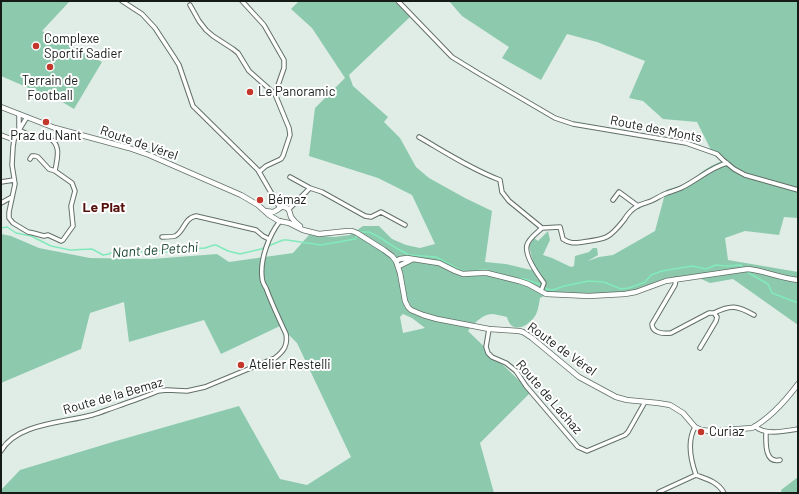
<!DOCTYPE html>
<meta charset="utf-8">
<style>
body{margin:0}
#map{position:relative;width:799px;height:494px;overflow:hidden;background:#dfede6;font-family:Barlow,sans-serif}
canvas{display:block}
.frame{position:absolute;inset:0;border:2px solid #161b18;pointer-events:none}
</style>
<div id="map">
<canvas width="799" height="494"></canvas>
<div class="frame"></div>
</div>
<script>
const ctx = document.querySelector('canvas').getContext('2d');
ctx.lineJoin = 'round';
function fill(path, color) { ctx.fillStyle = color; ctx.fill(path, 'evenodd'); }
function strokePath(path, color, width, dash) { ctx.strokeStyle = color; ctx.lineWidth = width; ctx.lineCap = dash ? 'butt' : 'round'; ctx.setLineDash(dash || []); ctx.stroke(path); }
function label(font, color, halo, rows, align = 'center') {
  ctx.font = font + ' Barlow,sans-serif'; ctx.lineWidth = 4; ctx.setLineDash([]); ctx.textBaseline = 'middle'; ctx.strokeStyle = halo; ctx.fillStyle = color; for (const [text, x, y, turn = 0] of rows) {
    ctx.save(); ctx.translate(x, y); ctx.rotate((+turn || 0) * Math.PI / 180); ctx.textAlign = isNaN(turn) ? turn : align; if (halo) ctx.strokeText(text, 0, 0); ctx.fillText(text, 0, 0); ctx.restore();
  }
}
fill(new Path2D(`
 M1,1H68L69,2L42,31L102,62L74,109L59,100L54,99L1,76Z
 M299,1H394L410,17L349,75L353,86L388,117L384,122L400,138L416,167L429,178L465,198L492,211L485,262L506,264L531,270L534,266L529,246L534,238L538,241L548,231L550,240L543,255L552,258L571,267L574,266L575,256L589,252L593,248H597L598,255L588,261L599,257L613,255L655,231L666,190L687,184L703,171L711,166L722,161L713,154L697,122L663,119L643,101L629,98L645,61L597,42L567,34L541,80L502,58L509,47L462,16L449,1H798V218L784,217L779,235L745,231L725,238L728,260L798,272V325L733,279L710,283L693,275L666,278L632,291L594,294L551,293L540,298C539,304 538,312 535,316C527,328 511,334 507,317C502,316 496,314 491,314C482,315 473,324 468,331L531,392L480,443L494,493H1V490L20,470L116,441L239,406L280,479L307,485L351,457L297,343L280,326L221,354L204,320L129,342L124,302L90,313L81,349L1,383V234L11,236L39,248L90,258L152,259L217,254L229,262L293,253L309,235L334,237L350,235L363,226H379L392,239L406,245L420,248L435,244L412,195L378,178L309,156L315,108L345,78L312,28L291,9ZM403,314L412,318L425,328L403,333L400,317Z
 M798,477V493H782L781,490Z`), '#8dcaad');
strokePath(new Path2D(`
 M1,228L7,227L16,233L31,236L51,246L70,250L92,249L103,255L109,254L116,250L139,252L154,250L168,252L176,250L205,248L214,245H216L228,251L240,254L261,249L283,240H287L294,241L321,245L355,239L360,232H369L379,237L396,248L409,255L436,257L460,270L466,272
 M746,270L749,273L768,284L772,293L798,303
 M472,271L485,270L505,275
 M515,278L525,279L539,284L547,289L553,290L564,286L588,281L604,282L621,289L629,288L645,282L651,275L662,271L692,266L706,269L716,265L726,266L741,265L743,268`), '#82e9bb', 1.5);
const minor = new Path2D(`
 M122,1L142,14L155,28L174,57L179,65L193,106L258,170L280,208
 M242,1L264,25L284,60V68L275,94L289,128L290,135L283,156L281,159L266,166L259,172
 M398,1L452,57L478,73L555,118L573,124L686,143L717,154L723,160L734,169L745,175L798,190
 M190,5L199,21L206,30L213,36L233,49L238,53L249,71L275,94
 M27,117L19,130L14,140L13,147L12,165L15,184L9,212V218L13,223L28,232L33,233L44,236L48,235L61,241L63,240L73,226L71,206L75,191L72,183L55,171L49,169L38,157L35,156H32L30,159
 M19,130C23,132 27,134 31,135C41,138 54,135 57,148C59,155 56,164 55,171
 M19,130V114
 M1,135L14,140
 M419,137C445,152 471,169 500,180L502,192L509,201L542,228
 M290,177L310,188L322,192L365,216L371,217L381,212L405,225
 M1,182L14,180
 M613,200L619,192L638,206
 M1,203L12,197
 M289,209L310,188
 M162,237C166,237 172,237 175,236C184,232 184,218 196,216L256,230L263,236L269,239
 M676,279L675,285L652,324C652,333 663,334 671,333L709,313H714L717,317L716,321L700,348
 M541,291L544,283C538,275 524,256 527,245C529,238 537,233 542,228L560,227L563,239C570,244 575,243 583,242C606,239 609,239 624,220C627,215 631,210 636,207C640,204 646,203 651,201C656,199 661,195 667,193C672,191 677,190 681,188C698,180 709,168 727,163
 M714,313C731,304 738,306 754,315
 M489,329L486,347L488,353L492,357L506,363L516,371L526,386L578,447L587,451L625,435L628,432L645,402
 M755,426C764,436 786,431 798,429
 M695,427C687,441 691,461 696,475C707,479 718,482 724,493
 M766,432C766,441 764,464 780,460
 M1,451C17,423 63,423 92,415C100,413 109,409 118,406C131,401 145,397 158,391L167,390L187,391L205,387L275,358C284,351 288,345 286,334C279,319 272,304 266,288C264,285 262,280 262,277C260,259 269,235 280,221
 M659,492L696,475`);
const tertiary = new Path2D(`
 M1,107L55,128L129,148L149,155L241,195L258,205L269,215L279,221L289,223L303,230L319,234L347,231H352L357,233L384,250L392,256L396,261L400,273L405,301L408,307L411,310L423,315L437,319L489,329L519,331L523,332L532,338L579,377L616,397L627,400L658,403L670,405L683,413L695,427L701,430L710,431L752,428C770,418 786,400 798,384
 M266,211C267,211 271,212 272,212C278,212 280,204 287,208C290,210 290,214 291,217C293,220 297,224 300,226
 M396,261L400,259L407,258L432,262L439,263L455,271L463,274L481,273H487L519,281L528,284L546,294L589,296L625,294L636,292L666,281L748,269C765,271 780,278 798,280
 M399,266L411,260`);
strokePath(minor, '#637069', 5.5);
strokePath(tertiary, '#637069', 6);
strokePath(minor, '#fff', 3.5);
strokePath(tertiary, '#fff', 4.5);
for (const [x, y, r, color] of [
 [36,46,4,"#c3362b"],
 [50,67,4,"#c3362b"],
 [250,92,4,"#c3362b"],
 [46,122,4,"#c3362b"],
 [260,200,4,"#c3362b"],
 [241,365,4,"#c3362b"],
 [701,432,4,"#c3362b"]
]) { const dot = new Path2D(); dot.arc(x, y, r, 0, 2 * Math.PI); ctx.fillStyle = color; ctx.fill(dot); strokePath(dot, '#fff', 1.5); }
label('13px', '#161b18', '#fff', [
 ["Complexe",44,39],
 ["Sportif Sadier",44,54],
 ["Terrain de",50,81,"center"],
 ["Football",50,96,"center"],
 ["Le Panoramic",258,92],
 ["Praz du Nant",46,136,"center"],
 ["Bémaz",268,200],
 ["Atelier Restelli",249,365],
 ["Curiaz",709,432]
], 'left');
label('13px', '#161b18', '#fff', [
 ["Route des Monts",656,129,11],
 ["Route de Vérel",139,143,19],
 ["Route de Vérel",562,349,36],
 ["Route de la Bemaz",113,396,-16],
 ["Route de Lachaz",549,397,49]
]);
label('bold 14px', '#54100b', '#fff', [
 ["Le Plat",104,207]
]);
label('italic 14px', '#204b39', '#fff', [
 ["Nant de Petchi",155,250,-4]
]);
</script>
